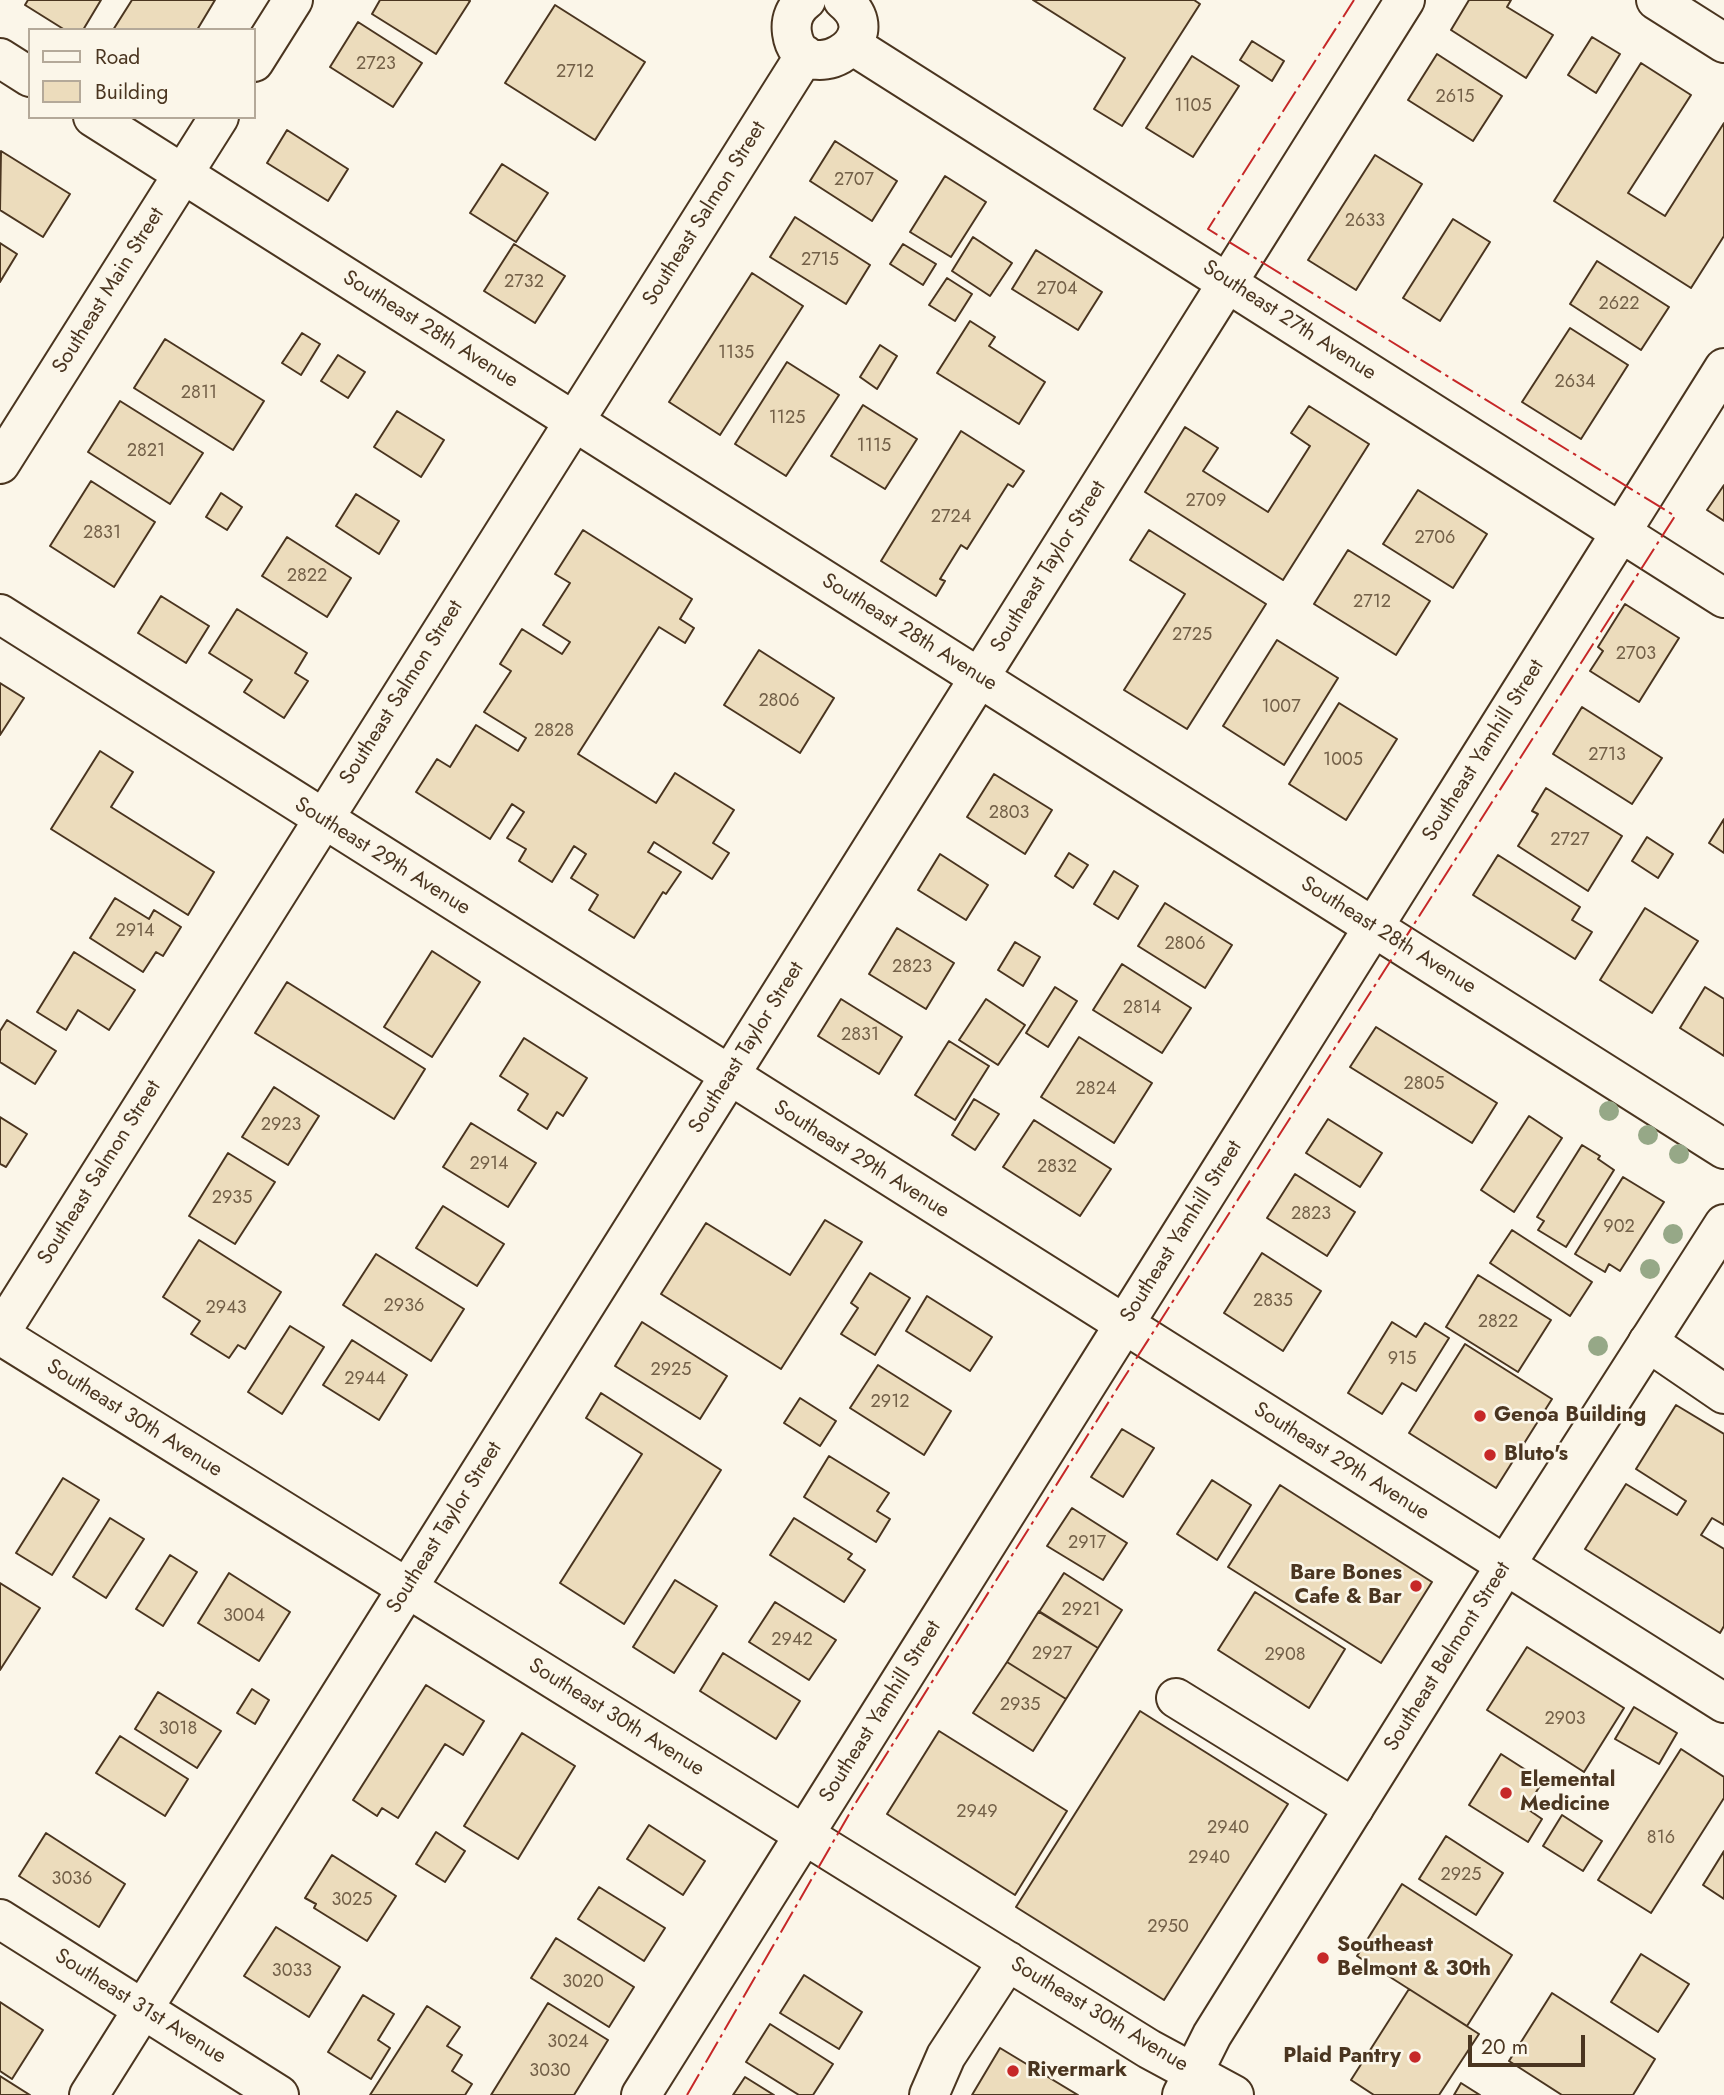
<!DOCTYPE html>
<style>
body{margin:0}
#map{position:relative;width:1724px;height:2095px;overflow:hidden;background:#fbf6e9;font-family:Jost,sans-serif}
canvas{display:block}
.legend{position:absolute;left:28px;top:28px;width:228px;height:91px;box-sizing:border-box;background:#fbf6e9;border:2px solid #b4a999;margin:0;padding:9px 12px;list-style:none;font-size:21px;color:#4a3520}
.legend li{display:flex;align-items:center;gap:14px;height:35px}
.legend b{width:35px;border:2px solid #b4a999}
.scale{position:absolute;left:1468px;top:2035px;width:117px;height:32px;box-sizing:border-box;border:4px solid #4a3520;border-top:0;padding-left:9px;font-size:21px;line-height:24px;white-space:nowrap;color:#4a3520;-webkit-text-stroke:5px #fbf6e9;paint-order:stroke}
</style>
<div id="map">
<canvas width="1724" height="2095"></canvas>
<ul class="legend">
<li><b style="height:9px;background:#fbf6e9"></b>Road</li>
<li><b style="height:19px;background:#ecdcbc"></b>Building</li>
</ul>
<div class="scale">20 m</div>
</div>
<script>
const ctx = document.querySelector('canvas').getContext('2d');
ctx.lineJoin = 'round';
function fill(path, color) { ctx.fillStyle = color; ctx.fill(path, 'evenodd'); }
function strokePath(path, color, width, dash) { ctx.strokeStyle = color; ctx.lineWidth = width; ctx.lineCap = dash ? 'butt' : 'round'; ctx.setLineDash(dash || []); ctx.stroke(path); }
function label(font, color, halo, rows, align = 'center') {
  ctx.font = font + ' Jost,sans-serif'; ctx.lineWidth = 5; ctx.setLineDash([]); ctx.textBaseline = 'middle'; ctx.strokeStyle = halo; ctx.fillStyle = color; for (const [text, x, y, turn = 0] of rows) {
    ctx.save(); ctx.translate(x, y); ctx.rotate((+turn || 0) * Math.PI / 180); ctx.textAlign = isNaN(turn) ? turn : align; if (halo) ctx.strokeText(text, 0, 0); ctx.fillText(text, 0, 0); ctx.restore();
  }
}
const building = new Path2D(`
 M28,0H101L83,30H65L25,5Z
 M132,0H215L197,30H113Z
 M380,0H468L470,1L436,54L372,14Z
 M1033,0H1194L1200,4L1122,126L1094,109L1125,58Z
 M1469,0H1511L1507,7L1553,35L1526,78L1451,30Z
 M555,5L645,62L595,140L505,83Z
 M358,22L422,63L393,107L330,67Z
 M1592,37L1620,54L1596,93L1568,75Z
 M1252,41L1284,61L1272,81L1240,60Z
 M1437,54L1502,96L1473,141L1408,100Z
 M1192,56L1239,86L1193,157L1146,128Z
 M1641,63L1691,95L1628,193L1665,216L1724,123V236L1691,288L1554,201Z
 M287,130L348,169L328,201L267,163Z
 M835,141L897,181L872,221L810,181Z
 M1,151L70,194L43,237L0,210Z
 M1375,155L1422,184L1356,290L1308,260Z
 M502,164L548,193L516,242L470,213Z
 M945,176L986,202L951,257L910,232Z
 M795,217L870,265L846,304L770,257Z
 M1453,219L1490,242L1440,321L1403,298Z
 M973,237L1012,263L990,296L952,271Z
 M0,243L17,254L0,282Z
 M514,244L565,276L535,323L484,291Z
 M903,244L936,264L923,285L890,264Z
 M1036,250L1102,292L1078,330L1012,289Z
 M1597,261L1669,307L1641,350L1570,304Z
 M752,273L803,306L720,435L669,402Z
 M947,278L972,294L955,321L929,305Z
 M970,321L995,337L989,346L1045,382L1019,424L937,373Z
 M1570,328L1628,365L1581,439L1522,402Z
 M302,333L320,344L301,375L282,363Z
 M165,339L264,401L233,450L134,388Z
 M880,345L897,356L877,389L860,377Z
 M338,355L365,372L348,398L321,381Z
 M787,362L839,395L786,476L735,444Z
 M120,401L203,453L170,504L88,452Z
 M863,405L917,439L885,489L831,456Z
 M1309,406L1369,444L1283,580L1145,492L1185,427L1218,448L1203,471L1268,512L1310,446L1291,433Z
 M397,411L444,440L421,477L374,447Z
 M961,431L1024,471L1013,487L1008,484L967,549L961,545L940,579L945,581L936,596L881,561Z
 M91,481L155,522L114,587L50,546Z
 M1724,485V521L1707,510Z
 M1418,490L1487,534L1453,588L1383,544Z
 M221,493L242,507L227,530L206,517Z
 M356,494L399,521L379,554L336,526Z
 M583,530L692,599L680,619L694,628L685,643L659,627L578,754L656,803L675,773L734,810L713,843L729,853L712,879L654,842L648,852L681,872L666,894L663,892L634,938L589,910L598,895L571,878L586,854L574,846L552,882L519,861L526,849L507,838L524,812L512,804L490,839L416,792L437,759L450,767L476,725L518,751L526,738L484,712L511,671L500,664L522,629L562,654L570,642L543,625L570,583L555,574Z
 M1149,530L1266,604L1187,729L1124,690L1185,594L1130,560Z
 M287,537L351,578L327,617L262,576Z
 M1348,550L1430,601L1396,655L1314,604Z
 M161,596L209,626L186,663L138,633Z
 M1625,604L1679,638L1639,702L1590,671L1603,651L1598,647Z
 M237,609L307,653L295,673L308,681L284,718L244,692L252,680L209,653Z
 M1277,640L1338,678L1284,765L1223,726Z
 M759,650L834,698L800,753L724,705Z
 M0,683L24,698L0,735Z
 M1339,703L1397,739L1346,820L1289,784Z
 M1582,707L1662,758L1632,804L1553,754Z
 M100,751L133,772L111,807L214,872L188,915L51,829Z
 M994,774L1052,810L1025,854L967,817Z
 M1546,788L1622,836L1588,891L1518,846L1538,814L1532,811Z
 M1724,819V853L1709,843Z
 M1647,837L1673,854L1658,878L1632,861Z
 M1069,853L1088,865L1073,888L1055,876Z
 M940,854L988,885L966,920L918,890Z
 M1498,855L1580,907L1572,920L1592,932L1575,959L1473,895Z
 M1114,871L1138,886L1118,919L1094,904Z
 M115,898L149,919L154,910L181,927L163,956L156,952L143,972L90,938Z
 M1165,903L1232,945L1205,988L1138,946Z
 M1645,908L1698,941L1652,1013L1600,980Z
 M897,928L954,963L926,1009L869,974Z
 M1015,942L1040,957L1023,986L998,970Z
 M432,951L480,982L432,1057L384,1027Z
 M74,952L135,990L109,1030L78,1010L66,1030L37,1012Z
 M1122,964L1191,1008L1162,1053L1093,1010Z
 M287,982L425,1069L394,1119L255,1033Z
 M1055,987L1077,1001L1048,1047L1026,1033Z
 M1705,987L1724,999V1056L1680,1028Z
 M841,999L902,1037L879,1074L818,1036Z
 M986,999L1025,1025L998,1065L959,1040Z
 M7,1020L56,1051L35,1084L0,1062V1031Z
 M1376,1027L1497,1103L1472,1143L1350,1067Z
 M1079,1037L1152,1083L1114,1143L1041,1097Z
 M524,1038L587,1078L563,1116L557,1112L547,1129L518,1110L528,1094L500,1076Z
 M949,1041L989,1066L955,1120L915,1095Z
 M274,1087L319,1116L288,1165L242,1137Z
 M974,1099L999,1114L975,1150L952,1135Z
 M1529,1116L1562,1138L1514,1212L1481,1190Z
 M0,1117L27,1134L6,1167L0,1164Z
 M1328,1119L1382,1153L1360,1187L1306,1153Z
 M1034,1120L1111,1169L1080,1216L1003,1167Z
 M471,1123L536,1163L508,1207L443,1167Z
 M1582,1145L1600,1156L1598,1159L1614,1170L1566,1247L1538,1230L1544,1221L1537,1217Z
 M228,1153L275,1182L235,1244L189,1216Z
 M1295,1174L1355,1212L1327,1256L1267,1218Z
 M1623,1177L1664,1202L1620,1271L1609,1264L1605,1272L1575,1254Z
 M443,1206L504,1244L477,1286L416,1248Z
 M825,1220L862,1242L781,1369L661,1294L706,1223L790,1275Z
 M1512,1230L1592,1282L1570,1316L1490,1263Z
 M199,1240L281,1292L245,1349L238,1345L229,1358L191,1334L200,1321L163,1297Z
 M1262,1253L1321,1291L1283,1351L1224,1313Z
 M376,1254L464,1309L431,1361L343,1305Z
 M870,1273L910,1298L875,1355L841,1334L858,1308L851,1303Z
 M1478,1275L1551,1320L1518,1372L1446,1327Z
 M927,1296L992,1337L970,1371L906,1331Z
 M642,1322L727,1376L700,1419L615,1366Z
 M1392,1322L1416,1337L1425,1323L1449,1338L1416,1391L1402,1383L1382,1414L1348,1393Z
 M290,1326L324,1347L282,1414L248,1392Z
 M352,1340L407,1375L379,1420L323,1385Z
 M1465,1344L1552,1399L1496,1488L1409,1433Z
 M878,1365L951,1411L924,1455L850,1408Z
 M601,1393L721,1470L624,1624L560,1583L642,1454L586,1418Z
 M800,1398L836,1421L820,1446L784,1423Z
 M1676,1405L1724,1434V1525L1712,1518L1701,1535L1724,1549V1626L1720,1633L1585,1549L1626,1484L1677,1515L1686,1501L1636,1469Z
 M1122,1429L1154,1448L1123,1497L1091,1477Z
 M829,1456L889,1493L877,1511L890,1519L876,1542L804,1497Z
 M63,1478L99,1500L52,1575L16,1553Z
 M1212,1480L1251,1505L1217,1560L1177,1534Z
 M1280,1485L1432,1582L1381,1663L1228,1567Z
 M1072,1508L1127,1543L1103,1580L1047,1546Z
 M110,1518L144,1539L106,1598L73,1577Z
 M794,1518L852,1554L848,1559L865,1570L844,1602L770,1555Z
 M170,1555L197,1572L163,1626L136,1609Z
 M229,1573L290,1612L259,1661L198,1623Z
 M1064,1573L1122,1610L1098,1648L1039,1612Z
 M675,1580L717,1606L674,1673L633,1647Z
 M0,1583L40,1608L0,1670Z
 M1255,1592L1345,1649L1309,1708L1218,1650Z
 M775,1602L836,1640L809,1680L749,1642Z
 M1039,1611L1098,1648L1066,1699L1007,1662Z
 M1527,1647L1624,1708L1584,1772L1487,1710Z
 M723,1653L800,1701L776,1739L700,1691Z
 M1007,1662L1066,1699L1033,1751L973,1713Z
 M426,1685L484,1721L463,1755L445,1744L398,1818L382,1808L377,1816L353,1800Z
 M252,1689L269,1700L255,1724L237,1713Z
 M158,1692L221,1731L197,1768L135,1729Z
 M1634,1707L1677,1733L1659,1764L1615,1739Z
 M1140,1711L1288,1804L1164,2000L1016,1907Z
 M939,1731L1067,1811L1015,1895L887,1814Z
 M522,1733L575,1766L518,1859L464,1826Z
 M120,1736L188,1779L165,1816L96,1773Z
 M1681,1749L1724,1777V1798L1651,1913L1598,1880Z
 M1501,1754L1543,1781L1526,1808L1542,1819L1528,1842L1469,1805Z
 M1562,1815L1602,1841L1583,1871L1543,1846Z
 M649,1825L705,1861L683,1895L627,1859Z
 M436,1832L465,1851L445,1882L416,1864Z
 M46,1833L125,1884L99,1927L19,1876Z
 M1446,1836L1503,1873L1476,1915L1419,1879Z
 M1724,1851V1899L1703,1885Z
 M332,1855L396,1896L367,1941L314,1908L316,1904L305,1898Z
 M1402,1884L1512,1955L1467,2026L1357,1956Z
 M599,1887L665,1928L644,1961L578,1919Z
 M276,1927L340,1967L309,2017L244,1976Z
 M556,1938L634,1987L609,2027L531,1978Z
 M1641,1954L1689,1984L1658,2032L1611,2002Z
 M804,1975L862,2012L839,2049L780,2013Z
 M1409,1989L1479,2034L1439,2095H1374L1351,2080Z
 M1552,1993L1655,2059L1633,2095H1562L1509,2061Z
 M363,1995L394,2014L378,2040L390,2048L371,2079L328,2052Z
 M0,2002L43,2030L12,2079L0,2071Z
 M548,2003L608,2040L574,2095H491Z
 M427,2006L460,2027L447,2046L462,2055L452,2071L472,2084L465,2095H370Z
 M770,2024L833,2064L813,2095H799L746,2062Z
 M1000,2048L1078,2095H972Z
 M0,2076L30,2095H0Z
 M745,2077L774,2095H733Z
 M1461,2083L1480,2095H1454Z`);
fill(building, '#ecdcbc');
strokePath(building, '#4a3520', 2);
const minor = new Path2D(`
 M806,0C795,8 790,19 792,33C800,92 895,42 843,0
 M1656,0L1724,43
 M852,45L1724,598
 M0,58L30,77
 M254,62L293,0
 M93,117L1724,1149
 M0,464L219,117
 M0,614L1724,1703
 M0,1333L805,55
 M0,1335L1149,2049L1234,2095
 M1648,1342L1724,1394
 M1176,1698L1354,1808
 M0,1919L279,2095
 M89,2095L1405,0
 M641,2095L1724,368
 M929,2095L946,2056L1008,1961`);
const major = new Path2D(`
 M1182,2095L1212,2035L1505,1566L1724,1224`);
strokePath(minor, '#4a3520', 42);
strokePath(major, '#4a3520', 42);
strokePath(minor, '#fbf6e9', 38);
strokePath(major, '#fbf6e9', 38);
strokePath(new Path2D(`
 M687,2095L855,1804L1120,1384L1675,516L1208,229L1354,0`), '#c62828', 2, [24, 5, 3.5, 5]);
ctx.fillStyle = '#96a887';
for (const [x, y] of [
 [1609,1111],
 [1648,1135],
 [1679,1154],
 [1673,1234],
 [1650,1269],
 [1598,1346]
]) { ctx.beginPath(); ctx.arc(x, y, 10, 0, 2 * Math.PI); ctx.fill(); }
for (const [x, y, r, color] of [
 [1480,1416,7,"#c62828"],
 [1490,1455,7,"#c62828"],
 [1416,1586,7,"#c62828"],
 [1506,1793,7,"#c62828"],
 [1323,1958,7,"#c62828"],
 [1415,2057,7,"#c62828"],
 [1013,2071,7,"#c62828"]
]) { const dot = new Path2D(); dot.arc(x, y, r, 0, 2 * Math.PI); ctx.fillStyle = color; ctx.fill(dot); strokePath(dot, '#fbf6e9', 2.5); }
label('18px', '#725f47', null, [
 ["2723",376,65],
 ["2712",575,73],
 ["2615",1455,98],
 ["1105",1193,107],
 ["2707",854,181],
 ["2633",1365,222],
 ["2715",820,261],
 ["2732",524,283],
 ["2704",1057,290],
 ["2622",1619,305],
 ["1135",736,354],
 ["2634",1575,383],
 ["2811",199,394],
 ["1125",787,419],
 ["1115",874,447],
 ["2821",146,452],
 ["2709",1206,502],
 ["2724",951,518],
 ["2831",102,534],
 ["2706",1435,539],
 ["2822",307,577],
 ["2712",1372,603],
 ["2725",1192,636],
 ["2703",1636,655],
 ["2806",779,702],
 ["1007",1281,708],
 ["2828",554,732],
 ["2713",1607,756],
 ["1005",1343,761],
 ["2803",1009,814],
 ["2727",1570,841],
 ["2914",135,932],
 ["2806",1185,945],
 ["2823",912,968],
 ["2814",1142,1009],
 ["2831",860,1036],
 ["2805",1424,1085],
 ["2824",1096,1090],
 ["2923",281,1126],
 ["2914",489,1165],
 ["2832",1057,1168],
 ["2935",232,1199],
 ["2823",1311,1215],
 ["902",1619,1228],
 ["2835",1273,1302],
 ["2936",404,1307],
 ["2943",226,1309],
 ["2822",1498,1323],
 ["915",1402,1360],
 ["2925",671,1371],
 ["2944",365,1380],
 ["2912",890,1403],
 ["2917",1087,1544],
 ["2921",1081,1611],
 ["3004",244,1617],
 ["2942",792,1641],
 ["2927",1052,1655],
 ["2908",1285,1656],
 ["2935",1020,1706],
 ["2903",1565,1720],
 ["3018",178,1730],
 ["2949",977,1813],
 ["2940",1228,1829],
 ["816",1661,1839],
 ["2940",1209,1859],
 ["2925",1461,1876],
 ["3036",72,1880],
 ["3025",352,1901],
 ["2950",1168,1928],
 ["3033",292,1972],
 ["3020",583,1983],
 ["3024",568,2043],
 ["3030",550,2072]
]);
label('21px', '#4a3520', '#fbf6e9', [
 ["Southeast Salmon Street",705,214,-58],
 ["Southeast Main Street",109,291,-58],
 ["Southeast 27th Avenue",1289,321,33],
 ["Southeast 28th Avenue",430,330,32],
 ["Southeast Taylor Street",1049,567,-58],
 ["Southeast 28th Avenue",909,633,32],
 ["Southeast Salmon Street",402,693,-58],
 ["Southeast Yamhill Street",1484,751,-58],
 ["Southeast 29th Avenue",382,857,32],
 ["Southeast 28th Avenue",1388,936,32],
 ["Southeast Taylor Street",747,1048,-58],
 ["Southeast 29th Avenue",861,1160,32],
 ["Southeast Salmon Street",100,1173,-58],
 ["Southeast Yamhill Street",1182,1232,-58],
 ["Southeast 30th Avenue",134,1419,32],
 ["Southeast 29th Avenue",1341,1462,32],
 ["Southeast Taylor Street",445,1528,-58],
 ["Southeast Belmont Street",1448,1657,-58],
 ["Southeast Yamhill Street",881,1712,-58],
 ["Southeast 30th Avenue",616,1718,32],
 ["Southeast 31st Avenue",140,2007,32],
 ["Southeast 30th Avenue",1099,2015,31]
]);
label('bold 21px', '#4a3520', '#fbf6e9', [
 ["Genoa Building",1494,1416],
 ["Bluto's",1504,1455],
 ["Bare Bones",1402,1574,"right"],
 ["Cafe & Bar",1402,1598,"right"],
 ["Elemental",1520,1781],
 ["Medicine",1520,1805],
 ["Southeast",1337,1946],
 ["Belmont & 30th",1337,1970],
 ["Plaid Pantry",1401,2057,"right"],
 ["Rivermark",1027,2071]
], 'left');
</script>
